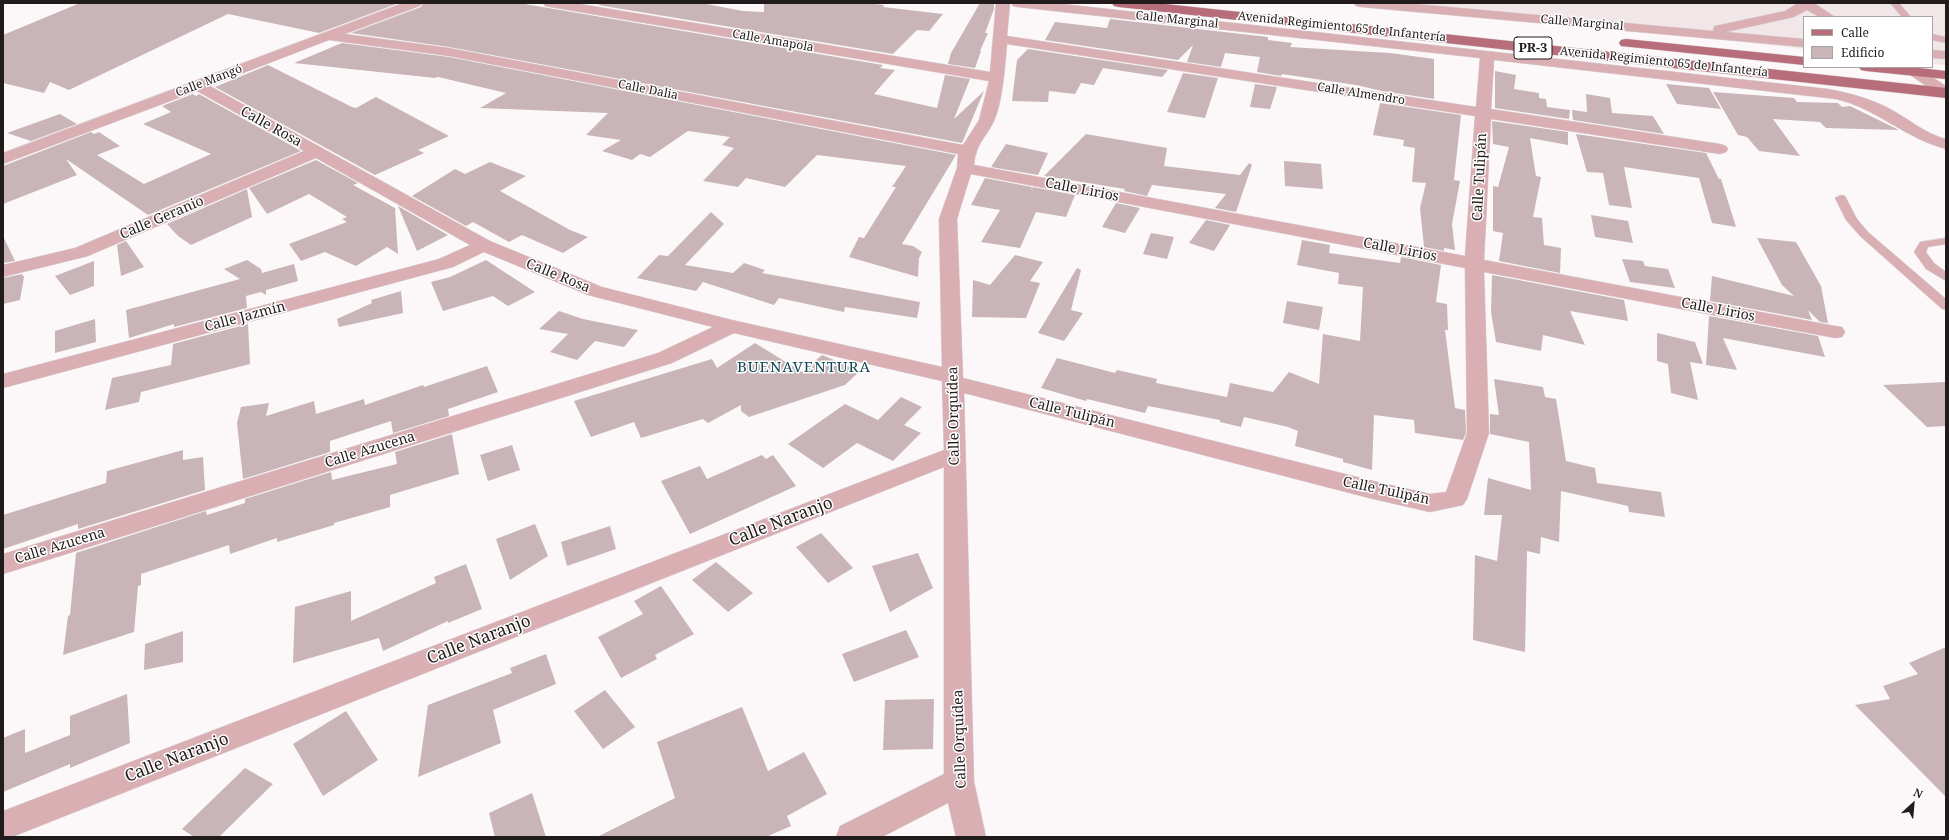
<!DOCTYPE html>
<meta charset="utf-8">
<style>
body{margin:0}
#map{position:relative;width:1949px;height:840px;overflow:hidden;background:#fcf8f9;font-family:"Noto Serif",serif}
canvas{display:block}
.frame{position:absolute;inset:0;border:4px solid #221b1c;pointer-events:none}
.legend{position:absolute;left:1803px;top:16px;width:130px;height:52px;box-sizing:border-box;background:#fff;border:1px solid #a7a4a4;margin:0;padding:5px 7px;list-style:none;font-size:12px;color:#221b1c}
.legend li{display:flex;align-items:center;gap:8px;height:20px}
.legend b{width:20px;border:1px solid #a7a4a4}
.north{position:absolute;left:1893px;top:784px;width:40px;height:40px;-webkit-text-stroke:3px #fff;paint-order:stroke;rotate:26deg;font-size:11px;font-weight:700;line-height:16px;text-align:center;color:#221b1c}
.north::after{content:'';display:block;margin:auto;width:14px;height:18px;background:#221b1c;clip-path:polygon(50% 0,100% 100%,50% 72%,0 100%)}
</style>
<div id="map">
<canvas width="1949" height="840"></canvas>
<div class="frame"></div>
<ul class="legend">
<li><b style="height:5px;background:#b86e7a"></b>Calle</li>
<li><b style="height:11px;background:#c9b5b7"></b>Edificio</li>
</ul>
<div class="north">N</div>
</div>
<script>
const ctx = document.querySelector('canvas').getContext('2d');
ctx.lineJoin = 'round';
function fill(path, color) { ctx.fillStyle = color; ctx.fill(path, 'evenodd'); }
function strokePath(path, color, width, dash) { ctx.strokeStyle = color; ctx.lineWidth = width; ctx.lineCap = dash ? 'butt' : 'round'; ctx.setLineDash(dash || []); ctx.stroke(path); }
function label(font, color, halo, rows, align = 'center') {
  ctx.font = font + ' "Noto Serif",serif'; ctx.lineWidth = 3; ctx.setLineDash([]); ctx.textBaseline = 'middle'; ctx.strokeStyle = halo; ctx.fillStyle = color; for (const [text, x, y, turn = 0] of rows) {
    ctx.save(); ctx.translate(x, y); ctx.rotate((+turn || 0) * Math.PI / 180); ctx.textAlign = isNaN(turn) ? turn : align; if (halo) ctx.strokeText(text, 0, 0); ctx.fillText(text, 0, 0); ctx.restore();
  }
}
fill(new Path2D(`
 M1394,3H1946V65L1932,64V17H1804V49Z`), '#f2e7e8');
fill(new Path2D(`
 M80,3H399L319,33L228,14L69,90L50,82L44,93L3,83V35Z
 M423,3H519L883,65L880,68L895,70L874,94L937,108L945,75L970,79L954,119L984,91L962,143L449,47L351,33L421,7Z
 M602,3H701L743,11L764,12V3H866L884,5L883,7L943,14L929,31L917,30L893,54L598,5Z
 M980,3H994V9L985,33H988L980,51H981L975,68L948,64L951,53Z
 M1110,19L1268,37V40L1292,43L1290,47L1390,53L1434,59V99L1382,91L1356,85L1282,74L1281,76L1257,72L1260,57L1225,53L1221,67L1187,62L1193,45L1178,60L1045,40L1055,22L1107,28Z
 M342,43L449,57L956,155L902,244L913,246L922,252L919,258L918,277L849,257L859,237L864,238L896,187H892L906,166L817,155L785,187L746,178L738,187L703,181L734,148L722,145L730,137L688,131L650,157L640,154L632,160L602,151L621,140L586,135L608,113L480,108L506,93L438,77L435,78L294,63Z
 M1028,49L1168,70L1162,77L1103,68L1094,85L1081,83L1075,94L1049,91L1048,102L1012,101L1017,60Z
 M268,65L352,107L356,108L376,97L449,136L418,150L424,153L375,175L215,87Z
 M1495,71L1516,75L1514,89L1539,93V98L1546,99L1547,107L1570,110L1569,119L1495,108Z
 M1183,73L1218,78L1205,118L1167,112Z
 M1255,84L1277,87L1270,109L1250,107Z
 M1666,84L1709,88L1721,109L1677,104Z
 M1713,92L1794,98L1797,102L1838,103L1842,107L1850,106L1899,130L1826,128L1820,122L1773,119L1800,156L1759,151L1747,137L1738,135Z
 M193,94L196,96L199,94L301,151L148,215L66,159L77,175L3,204V166L91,132L94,134L99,132L120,146L97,155L144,184L211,154L143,124L171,112L162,106Z
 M1586,94L1610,98L1612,113L1653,116L1664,134L1573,120L1572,110L1587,112Z
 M1380,103L1461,115L1454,180L1460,181L1452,224L1455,250L1444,248V251L1424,247L1420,208L1426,183L1412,182L1415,148L1403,146L1404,140L1373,135Z
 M60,114L77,124L31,141L7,133Z
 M1492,121L1568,132V145L1530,138L1536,176L1541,177L1533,217L1542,218L1544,245L1561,248L1560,273L1499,261L1503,233L1493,231V186L1498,187L1509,147L1493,144Z
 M1086,134L1167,148L1164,166L1240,175L1249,163L1252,165L1236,212L1215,208L1226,194L1152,185L1147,196L1124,191L1125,189L1044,176Z
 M1576,134L1706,153L1719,179H1721L1736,227L1712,223L1699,178L1624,167L1632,208L1609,205L1603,173L1587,172Z
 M1006,144L1048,153L1038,175L991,167Z
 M316,160L358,183L353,185L395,208L398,254L387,247L356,266L325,252L301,261L289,244L347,222L342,219L347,217L309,194L267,214L249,188Z
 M1284,161L1321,164L1323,189L1285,186Z
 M490,162L526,176L500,191L570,230L588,237L563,253L522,235L509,242L473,222L466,226L412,196L455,169L465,174Z
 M985,178L1032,187L1031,190L1033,187L1075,195L1066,217L1036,212L1020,248L981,242L1000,210L971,205Z
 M247,189L252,217L191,245L178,236L167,224Z
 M1116,203L1140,208L1125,233L1102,227Z
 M398,206L448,235L417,251Z
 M711,212L724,224L685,265L733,273L744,263L765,270L762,273L920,302L917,318L845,307L844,312L779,298L774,305L703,282L696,291L637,278L659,255L668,256Z
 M1591,215L1628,221L1633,243L1595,237Z
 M1206,220L1230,225L1214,251L1189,243Z
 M1151,233L1174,237L1167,259L1143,254Z
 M3,236L15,261L3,263Z
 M1757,238L1796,242L1821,286L1828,323L1820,322L1808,310L1812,320L1710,301L1712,276L1794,296L1782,285Z
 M1302,240L1330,245L1329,253L1400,263L1401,257L1441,265L1436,302L1447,304L1448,330H1445L1455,408L1465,410L1466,433L1463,440L1415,433L1414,420L1374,415L1372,470L1343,462V459L1295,446L1298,431L1288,427L1244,417L1241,427L1220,422V420L1148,406L1145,413L1087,399L1086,401L1041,388L1057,358L1115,373L1117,370L1157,379L1156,383L1227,397L1230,383L1273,392L1289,372L1319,384L1323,334L1360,341L1363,287L1338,284L1339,273L1297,265Z
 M126,241L144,267L121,276L117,245Z
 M1015,255L1043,262L1030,281L1040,283L1026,318L972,317L973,280L990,285Z
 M1622,259L1643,261L1645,266L1668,269L1675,288L1630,282Z
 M247,260L261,269L262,273L294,264L298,281L266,290V295L261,292L246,296L247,308L174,327V324L129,338L126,310L240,279L224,269Z
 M486,260L535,292L508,306L493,296L443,311L431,282L450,277Z
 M94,261V286L70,295L55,276Z
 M1077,268L1081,270L1071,310L1083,313L1064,341L1038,333Z
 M22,274L24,277L20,300L3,304V278Z
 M1492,275L1624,300L1628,321L1570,311L1585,345L1543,335L1541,351L1496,342L1491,312Z
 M401,291L403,313L339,327L337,319L372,303L371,300Z
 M1287,301L1323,307L1319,330L1283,323Z
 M559,311L583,319L638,330L624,347L595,341L577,360L550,352L568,334L539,329Z
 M1709,316L1818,336L1825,357L1723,338L1737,370L1706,365Z
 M95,319L96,342L55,353V331Z
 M248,324L250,364L141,392L139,402L105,410L112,378L171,365L173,344Z
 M1657,333L1695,342L1703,364L1690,362L1698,400L1671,393L1668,364L1657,361Z
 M755,343L802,372L822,355L860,371L845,385L749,417L741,411V405L708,423L703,419L641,438L634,422L591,437L574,401L712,359L717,368Z
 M487,366L498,392L448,409L449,416L393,433L391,421L330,441V452L243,479L237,423L241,407L269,403L266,416L314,401L316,414L364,399L365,405L423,385L424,387Z
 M1494,379L1543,387L1545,397L1556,399L1566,461L1595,468L1597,483L1661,492L1665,517L1629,512L1628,506L1561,491L1559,542L1541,537L1540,554L1527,551L1525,652L1473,640L1475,555L1497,561L1502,515H1484L1488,478L1531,490L1529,442L1490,434V414L1499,415Z
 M1946,382V426L1927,427L1883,385Z
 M901,397L922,407L904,425L921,433L893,461L857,443L823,468L788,444L845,404L878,420Z
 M452,434L459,474L390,495V507L334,523V525L277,542V538L230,554L229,545L141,574V585L138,586L134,632L63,655L68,616L70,615L76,553L206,511L207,515L245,503V499L331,472L332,480L397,464L395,452Z
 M512,445L520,470L488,481L480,455Z
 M183,450V460L203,457L205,490L78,529V524L3,549V515L106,483L107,471Z
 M762,455L766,459L773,455L796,486L690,534L661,481L700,466L707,479Z
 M535,524L548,556L510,580L496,539Z
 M610,526L616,549L567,566L561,542Z
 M821,533L853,568L828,583L796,547Z
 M918,553L933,588L890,612L872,566Z
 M716,562L753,593L728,612L692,580Z
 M466,564L482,609L448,623V621L383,651L379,638L293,663L295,607L351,591V621L436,583L434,577Z
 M661,586L694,634L655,655L657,659L621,678L598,637L643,614L634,601Z
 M906,630L919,657L854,682L842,654Z
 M183,631V662L144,670L145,644Z
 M1946,647V797L1855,705L1890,699L1883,686L1918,674L1909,663Z
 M546,654L556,684L493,710L501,743L418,777L428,705L512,673L510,668Z
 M605,690L635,727L603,749L574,711Z
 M127,694L130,743L70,768V764L3,792V738L25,729V753L70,735V716Z
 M934,699L933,749L883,750L885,700Z
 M742,707L768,771L804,752L827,794L787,816L791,826L766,837H597L675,798L657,742Z
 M346,711L378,760L323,796L293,744Z
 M245,768L273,784L219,837H194L182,829Z
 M532,793L546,837H495L489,813Z`), '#c9b5b7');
const service = new Path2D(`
 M1890,3H1899L1911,17H1902Z
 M1932,34L1946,37V43L1932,40Z
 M1841,195L1845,196L1857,219L1868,232L1946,299V310L1942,309L1860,236L1846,220L1835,198Z
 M1946,238V244L1928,247L1926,252L1934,263L1946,272V281L1926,269L1914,252L1920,242Z`);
const minor = new Path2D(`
 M403,3H422L420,6L345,34L449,48L963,145L979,120L989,81L550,7L545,6L543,3H574L990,72L996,3H1010L1007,36L1476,107L1480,58L1018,7L1013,6L1011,3H1054L1828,89C1850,93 1872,99 1892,110C1910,120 1926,134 1946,139V149C1906,139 1876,108 1836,99L1494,60L1491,109L1720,144L1726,146L1728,149L1726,152L1720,154L1491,119L1484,260L1835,326L1842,327L1845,332L1842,337L1835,338L1484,272L1489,433L1467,499L1463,505L1430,512L1369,498L964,393L974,782L986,837H956L948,803L882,837H836L840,826L944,774V467L12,837H3V811L944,450L942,381L734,333L672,363L3,574V554L658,353L713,327L588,295L484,252L453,267L3,388V374L439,259L470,245L316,158L88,256L3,277V265L75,248L304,151L197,91L3,164V153ZM329,40L449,56L958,154L957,168L939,219L942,367L732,320L602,287L490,241L210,86ZM1007,44L1475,116L1465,256L974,165C976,143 986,138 994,121C1003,101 1005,65 1007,44ZM971,174L1465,268L1467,433L1446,492L1430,494L1369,480L963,378L957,219Z
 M1354,3H1405L1714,31L1713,29L1715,26L1785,11L1798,3H1814L1835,17H1819L1807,10L1794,17L1726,32L1804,39V47L1361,7L1356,6Z
 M1932,50L1946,51V59L1932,58Z`);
const tertiary = new Path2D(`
 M1915,68L1920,69L1946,86V98L1941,96L1910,75L1908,72L1910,69Z`);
const primary = new Path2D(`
 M1112,3H1156L1946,88V98L1119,7L1114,6Z
 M1626,39L1804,57V65L1621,46L1619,43L1621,40Z
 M1859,67H1910L1946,71V79L1866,71L1861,70Z`);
strokePath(service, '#d9d5d6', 1);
strokePath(minor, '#d9d5d6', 1);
strokePath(tertiary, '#d9d5d6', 1);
strokePath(primary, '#d9d5d6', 1);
fill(service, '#d9afb4');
fill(minor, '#d9afb4');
fill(tertiary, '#d9afb4');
fill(primary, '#b86e7a');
label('12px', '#221b1c', '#fff', [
 ["Calle Marginal",1177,20,6],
 ["Calle Marginal",1582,23,5],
 ["Avenida Regimiento 65 de Infantería",1342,27,6],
 ["Calle Amapola",773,41,10],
 ["Avenida Regimiento 65 de Infantería",1664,62,6],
 ["Calle Mangó",209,81,-21],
 ["Calle Dalia",648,90,11],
 ["Calle Almendro",1361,94,9]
]);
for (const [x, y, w] of [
 [1533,48,38]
]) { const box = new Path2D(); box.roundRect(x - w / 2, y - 11, w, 22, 3); ctx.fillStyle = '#fff'; ctx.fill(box); strokePath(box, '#221b1c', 1); }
label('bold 13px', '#221b1c', null, [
 ["PR-3",1533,48]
]);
label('14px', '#221b1c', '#fff', [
 ["Calle Rosa",271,127,29],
 ["Calle Tulipán",1480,177,-87],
 ["Calle Lirios",1082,190,11],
 ["Calle Geranio",162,218,-23],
 ["Calle Lirios",1400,250,11],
 ["Calle Rosa",558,276,22],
 ["Calle Lirios",1718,310,11],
 ["Calle Jazmín",245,317,-15],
 ["Calle Tulipán",1072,413,14],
 ["Calle Orquídea",954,416,-91],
 ["Calle Azucena",370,450,-17],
 ["Calle Tulipán",1386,491,12],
 ["Calle Azucena",60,546,-17],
 ["Calle Orquídea",960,739,-92]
]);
ctx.letterSpacing = '1px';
label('15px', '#124957', '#fff', [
 ["BUENAVENTURA",804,368]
]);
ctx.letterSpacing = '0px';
label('17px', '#221b1c', '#fff', [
 ["Calle Naranjo",781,522,-21],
 ["Calle Naranjo",479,640,-21],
 ["Calle Naranjo",177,758,-21]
]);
</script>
